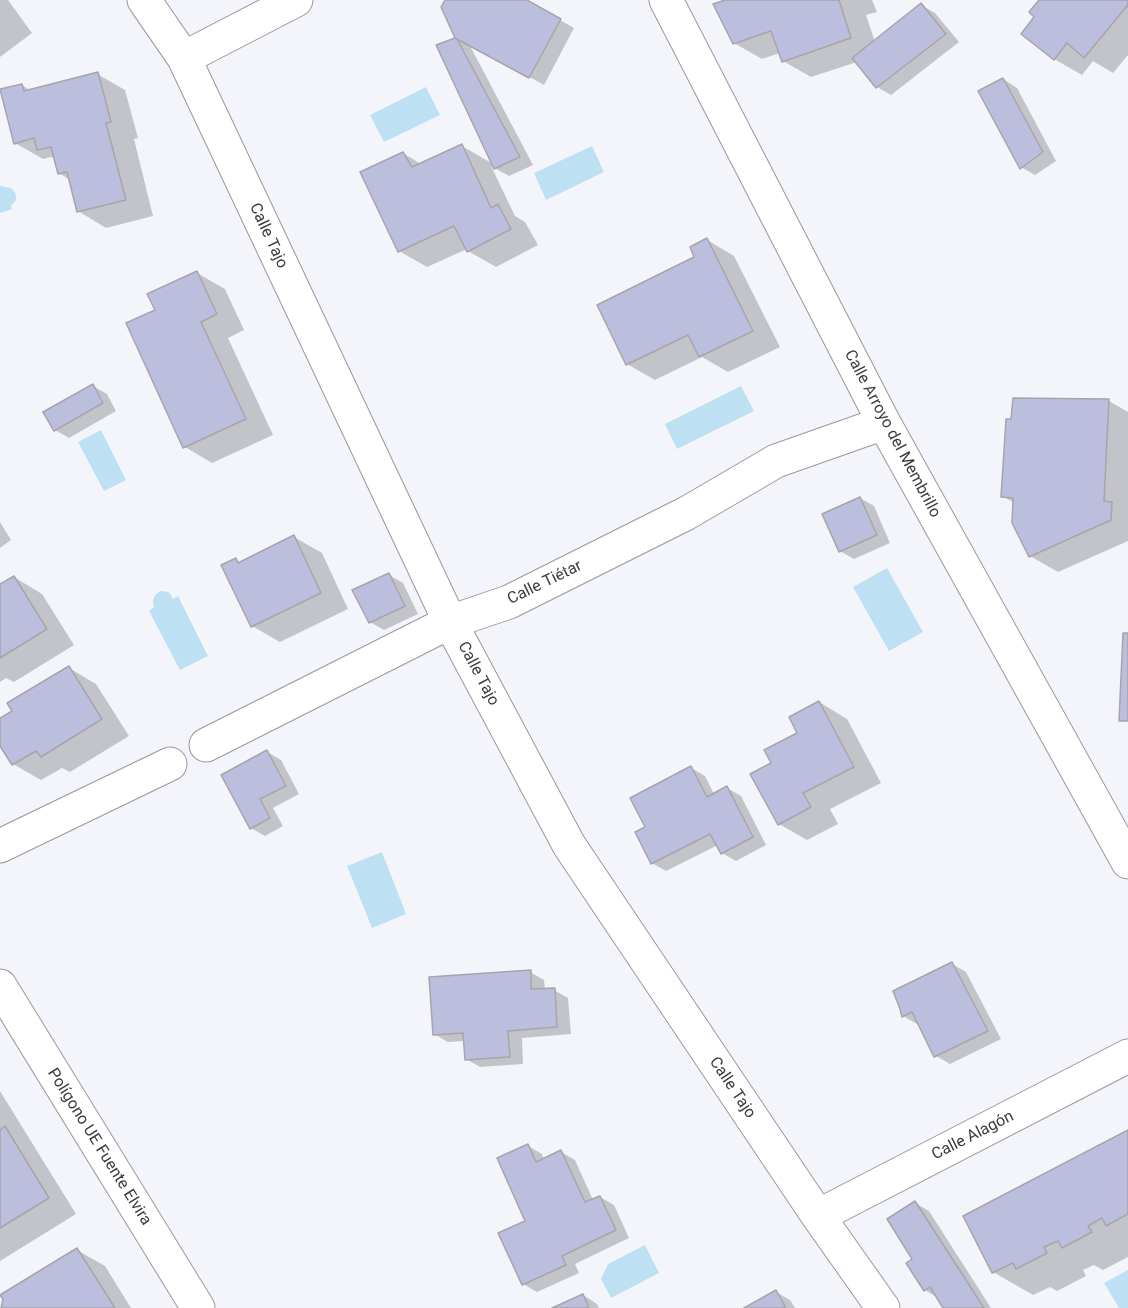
<!DOCTYPE html>
<meta charset="utf-8">
<style>
body{margin:0}
canvas{display:block;background:#f4f5fb}
</style>
<canvas width="1128" height="1308"></canvas>
<script>
const ctx = document.querySelector('canvas').getContext('2d');
ctx.lineJoin = 'round';
function fill(path, color) { ctx.fillStyle = color; ctx.fill(path, 'evenodd'); }
function strokePath(path, color, width, dash) { ctx.strokeStyle = color; ctx.lineWidth = width; ctx.lineCap = dash ? 'butt' : 'round'; ctx.setLineDash(dash || []); ctx.stroke(path); }
function label(font, color, halo, rows, align = 'center') {
  ctx.font = font + ' Roboto,sans-serif'; ctx.lineWidth = 4.5; ctx.setLineDash([]); ctx.textBaseline = 'middle'; ctx.strokeStyle = halo; ctx.fillStyle = color; for (const [text, x, y, turn = 0] of rows) {
    ctx.save(); ctx.translate(x, y); ctx.rotate((+turn || 0) * Math.PI / 180); ctx.textAlign = isNaN(turn) ? turn : align; if (halo) ctx.strokeText(text, 0, 0); ctx.fillText(text, 0, 0); ctx.restore();
  }
}
fill(new Path2D(`
 M426,87L440,115L384,142L370,115Z
 M592,146L604,172L546,200L534,173Z
 M3,185V187C12,186 17,192 16,200L11,206L12,209L0,213V186Z
 M741,386L754,411L677,449L665,424Z
 M101,430L126,480L104,491L78,442Z
 M887,568L923,632L889,651L853,587Z
 M161,591L169,592L173,599L178,596L208,656L180,670L149,611L154,607C151,600 154,594 161,591Z
 M382,852L406,914L372,928L347,866Z
 M645,1245L659,1273L611,1298L601,1279L608,1264Z
 M1128,1270V1308H1119L1104,1283Z`), '#bde1f3');
fill(new Path2D(`
 M0,0H8L32,33L0,57Z
 M446,0H524L574,28L544,85L469,44L533,165L509,176L491,166L515,216L525,222L538,245L496,267L468,251L467,249L427,267L399,251L403,153L421,164L462,146L493,164L438,46L458,39Z
 M730,0H872L877,12L866,15L875,42L921,5L935,13L959,42L891,95L877,87L857,62L811,77L783,61L780,53L762,59L734,43Z
 M1041,0H1128V55L1113,73L1093,61L1082,75L1054,59L1037,16Z
 M97,74L125,90L138,138L134,139L153,216L106,228L78,211L70,180L59,173L56,159L51,157L43,159L15,143L22,85L31,91Z
 M1003,79L1017,88L1056,161L1035,175L1021,167Z
 M707,240L734,256L780,347L728,372L702,357L655,380L627,364Z
 M197,273L225,289L244,330L228,338L273,435L212,463L185,447L128,324L156,311Z
 M93,386L107,394L116,411L69,438L55,430Z
 M1015,399L1109,401L1128,412V541L1058,572L1030,556L1015,503L1002,496Z
 M860,498L874,506L890,543L854,559L840,551Z
 M0,522L11,540L0,548Z
 M294,537L322,553L348,609L280,642L252,626L236,560L242,563Z
 M389,575L403,583L418,614L384,630L370,622Z
 M14,577L42,594L74,645L14,682L6,678L0,682V586Z
 M69,668L96,684L129,736L70,772L62,768L41,780L13,764L0,743V720L14,711Z
 M819,702L847,719L881,783L830,809L838,824L807,840L779,824L773,763L799,733Z
 M267,752L281,760L299,794L273,808L283,826L265,836L251,828Z
 M691,768L705,776L714,794L727,788L741,796L766,845L736,861L722,853L718,845L666,871L652,863L647,827Z
 M952,964L966,972L1001,1039L950,1064L936,1056L919,1023L917,1024L903,1016Z
 M530,972L544,980L545,990H554L568,998L571,1034L522,1038L523,1064L480,1067L466,1059L465,1041L448,1042L434,1034Z
 M0,1091L76,1214L0,1261Z
 M1128,1131V1257L1103,1270L1094,1265L1083,1270L1086,1276L1057,1291L1050,1287L1033,1295L993,1272Z
 M528,1146L542,1154L544,1160L561,1152L575,1160L593,1200L600,1197L614,1205L629,1238L575,1264L579,1273L537,1292L523,1284L527,1222Z
 M915,1203L929,1211L991,1308H945L938,1298L925,1290L914,1259Z
 M77,1250L105,1266L131,1308H2Z
 M776,1292L790,1300L795,1308H747Z
 M583,1295L597,1304L599,1308H556Z`), '#0003');
const building = new Path2D(`
 M445,0H527L561,19L529,78L455,38L441,7Z
 M725,0H839L851,38L782,62L771,31L733,44L713,4Z
 M1039,0H1128V7L1127,6L1084,58L1067,43L1054,60L1021,34L1034,17L1029,12Z
 M921,3L946,34L876,88L852,58Z
 M455,38L457,39L520,157L494,169L436,45Z
 M98,72L111,122L106,123L126,200L77,212L67,172L58,174L51,147L37,150L34,138L14,144L0,89L22,84L24,91Z
 M1003,78L1043,152L1020,169L978,91Z
 M462,144L491,208L498,204L511,229L467,252L454,226L398,252L360,172L403,152L412,167Z
 M707,238L753,331L699,357L688,335L626,365L597,305L694,257L690,247Z
 M197,271L217,314L201,322L246,419L183,448L126,323L155,310L147,294Z
 M93,384L103,403L54,431L43,412Z
 M1013,398L1109,399L1104,501L1112,502L1111,520L1029,557L1012,523L1013,498L1001,497L1006,419H1011Z
 M860,497L877,535L839,552L822,514Z
 M294,535L321,593L251,627L221,565L236,558L238,563Z
 M389,573L405,606L369,623L352,590Z
 M14,576L47,629L0,658V584Z
 M1123,633H1128V721H1119Z
 M69,666L102,719L41,757L36,751L12,765L0,746V718L12,711L7,703Z
 M819,701L854,767L803,793L811,807L778,825L750,774L771,763L764,750L797,733L789,717Z
 M267,750L286,786L260,799L270,818L250,829L221,775Z
 M691,766L707,797L727,786L753,837L721,854L710,834L651,864L635,832L645,827L630,798Z
 M952,962L988,1031L934,1057L912,1012L902,1017L900,1009L893,991Z
 M531,970V989L555,988L557,1027L508,1031L510,1057L465,1060L463,1033L433,1035L429,977Z
 M5,1126L49,1198L0,1228V1130Z
 M1128,1130V1214L1106,1226L1102,1218L1088,1226L1092,1232L1062,1248L1058,1241L1044,1247L1047,1253L1016,1269L1013,1263L992,1273L963,1216Z
 M528,1144L536,1162L561,1150L585,1202L600,1196L616,1230L562,1256L566,1265L522,1285L498,1233L525,1221L497,1158Z
 M915,1201L984,1308H943L930,1287L924,1291L906,1263L912,1259L887,1219Z
 M77,1248L115,1308H1L3,1299L0,1295Z
 M776,1290L786,1308H744Z
 M583,1294L589,1308H552Z`);
fill(building, '#bcbede');
strokePath(building, '#a5a5ab', 1.5);
const minor = new Path2D(`
 M144,0L184,58L450,622L569,845L818,1216L883,1308
 M666,0L884,423L1128,862
 M184,58L296,0
 M206,745L450,622L509,602L687,513L776,461L884,423
 M0,846L170,764
 M0,986L198,1308
 M818,1216L1128,1056`);
strokePath(minor, '#98989e', 35);
strokePath(minor, '#fff', 33);
label('16px', '#3b3b3e', '#fff', [
 ["Calle Tajo",268,236,65],
 ["Calle Arroyo del Membrillo",892,434,62],
 ["Calle Tiétar",545,583,-26],
 ["Calle Tajo",478,674,62],
 ["Calle Tajo",732,1088,56],
 ["Calle Alagón",973,1136,-27],
 ["Polígono UE Fuente Elvira",99,1147,58]
]);
</script>
